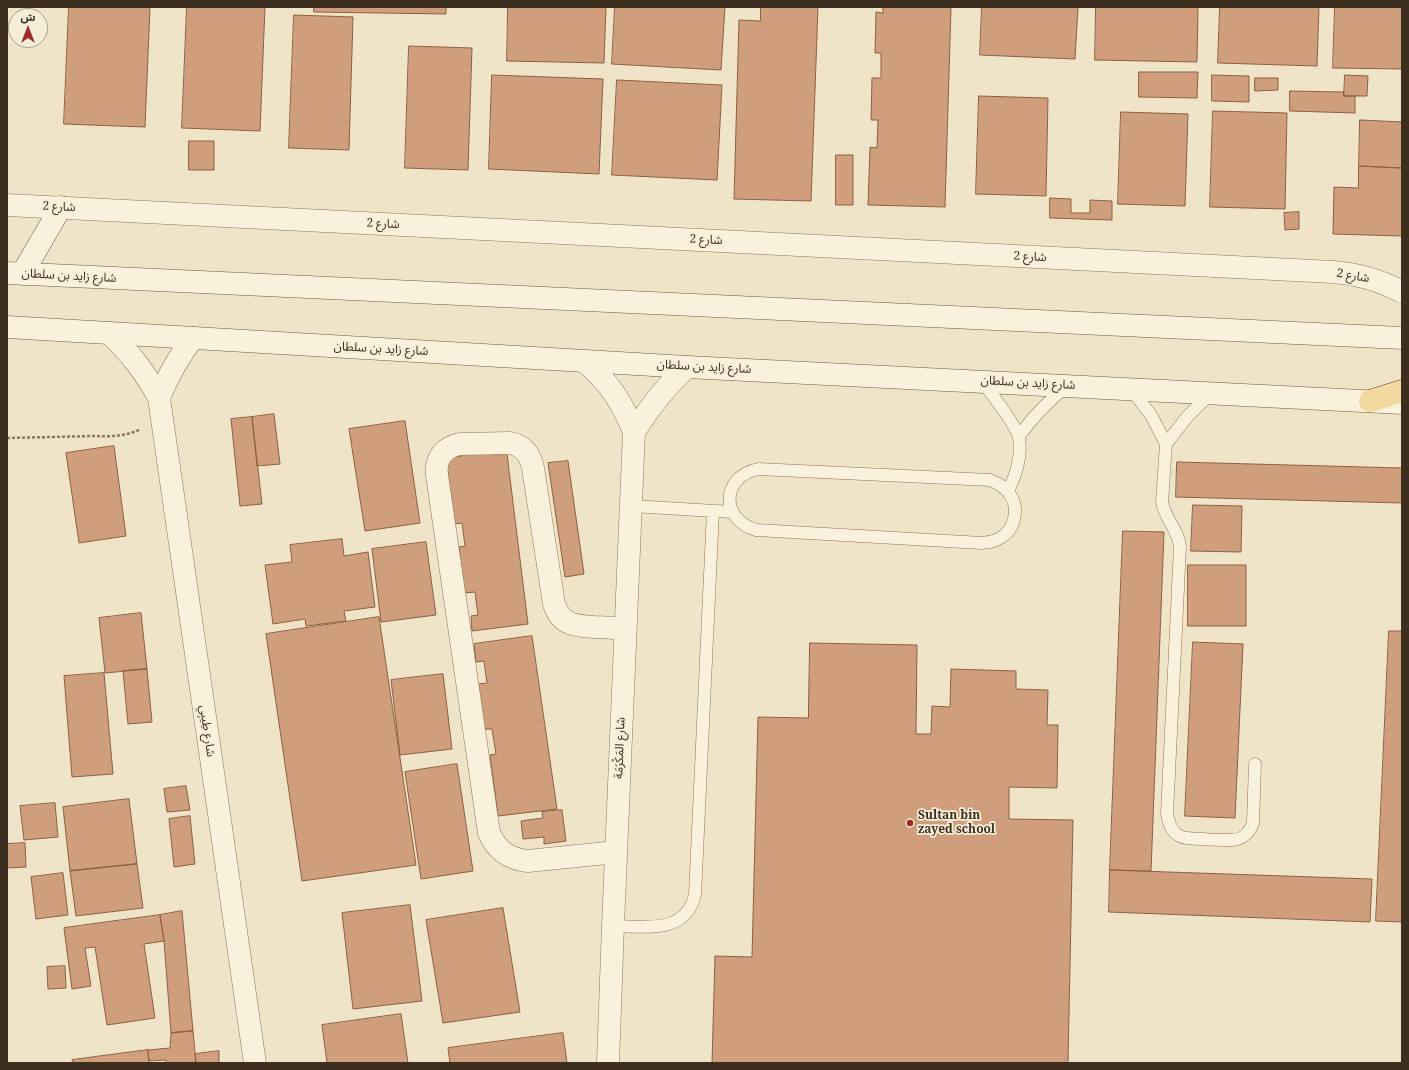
<!DOCTYPE html>
<meta charset="utf-8">
<style>
body{margin:0}
#map{position:relative;width:1409px;height:1070px;overflow:hidden;background:#f0e4c8;font-family:"Noto Serif","Noto Sans Arabic",serif}
canvas{display:block}
.frame{position:absolute;inset:0;border:8px solid #3d2e20;pointer-events:none}
.north{position:absolute;left:8px;top:8px;width:40px;height:40px;box-sizing:border-box;background:#f7eed8;border:1px solid #ada18e;border-radius:50%;rotate:0deg;font-size:11px;font-weight:700;line-height:16px;text-align:center;color:#3d2e20}
.north::after{content:'';display:block;margin:auto;width:14px;height:18px;background:#9e2a2b;clip-path:polygon(50% 0,100% 100%,50% 72%,0 100%)}
</style>
<div id="map">
<canvas width="1409" height="1070"></canvas>
<div class="frame"></div>
<div class="north">ش</div>
</div>
<script>
const ctx = document.querySelector('canvas').getContext('2d');
ctx.lineJoin = 'round';
function fill(path, color) { ctx.fillStyle = color; ctx.fill(path, 'evenodd'); }
function strokePath(path, color, width, dash) { ctx.strokeStyle = color; ctx.lineWidth = width; ctx.lineCap = dash ? 'butt' : 'round'; ctx.setLineDash(dash || []); ctx.stroke(path); }
function label(font, color, halo, rows, align = 'center') {
  ctx.font = font + ' "Noto Serif","Noto Sans Arabic",serif'; ctx.lineWidth = 3.5; ctx.setLineDash([]); ctx.textBaseline = 'middle'; ctx.strokeStyle = halo; ctx.fillStyle = color; for (const [text, x, y, turn = 0] of rows) {
    ctx.save(); ctx.translate(x, y); ctx.rotate((+turn || 0) * Math.PI / 180); ctx.textAlign = isNaN(turn) ? turn : align; if (halo) ctx.strokeText(text, 0, 0); ctx.fillText(text, 0, 0); ctx.restore();
  }
}
const building = new Path2D(`
 M69,7H150L145,127L64,124Z
 M187,7H265L260,131L182,128Z
 M314,7H446V14L314,12Z
 M508,7H606L604,63L507,61Z
 M615,7H725L721,70L612,64Z
 M761,7H818L811,201L734,199L739,20L760,21Z
 M883,7H951L945,207L868,205L870,147L877,148L878,120H871L872,78H881V53H875L876,12L883,13Z
 M982,7H1078L1075,59L980,55Z
 M1096,7H1198L1197,62L1095,60Z
 M1220,7H1319L1317,66L1218,63Z
 M1335,7H1402V69L1333,68Z
 M294,15L353,17L349,150L289,148Z
 M409,46L472,48L468,170L405,168Z
 M1139,72H1198L1197,98L1139,97Z
 M492,75L603,79L599,174L489,169Z
 M1212,75L1249,76V102L1212,101Z
 M1345,75L1368,76L1367,96H1344Z
 M1255,78H1278V90L1255,91Z
 M617,80L722,85L717,180L612,175Z
 M1290,91L1344,92V96H1355V113L1290,111Z
 M979,96L1048,98L1046,196L976,194Z
 M1213,111L1287,113L1285,209L1210,207Z
 M1121,112L1188,114L1185,206L1118,204Z
 M1360,120L1402,122V168L1359,166Z
 M189,141H214V170H189Z
 M836,155H853V205H836Z
 M1359,166L1402,168V236L1333,234L1334,187L1358,188Z
 M1050,198L1071,199V213H1090V200L1112,201V220L1050,218Z
 M1299,212V229L1285,230L1284,213Z
 M274,414L280,464L257,466L252,417Z
 M252,417L262,504L240,506L231,419Z
 M405,421L420,523L365,531L349,429Z
 M114,446L126,536L79,543L66,453Z
 M494,447L495,455L507,454L528,624L472,631L471,616L478,615L475,592L464,593L459,547L465,546L462,523L454,524L446,458L461,456L459,449Z
 M568,461L584,574L565,577L548,463Z
 M1177,462L1402,468V503L1176,497Z
 M1193,505L1242,506L1241,552L1191,551Z
 M1123,531L1164,532L1151,871L1110,870Z
 M342,539L344,556L368,552L375,607L344,611L346,621L306,626L305,619L273,624L265,565L292,562L290,545Z
 M426,542L436,615L381,622L372,549Z
 M1188,565H1246V626H1188Z
 M141,613L147,669L105,673L99,618Z
 M379,617L416,865L302,881L266,634Z
 M1389,631H1402V922L1376,921Z
 M532,636L557,809L498,816L490,755L496,754L492,729H484L478,684L487,683L484,661L476,662L474,644Z
 M1193,642L1243,644L1235,818L1185,816Z
 M810,643L917,645L916,734H931L932,706L950,707L951,669L1016,671V689L1048,690L1047,725H1058L1057,788L1009,787V819L1073,820L1068,1063H712L715,956L752,957L758,717L808,718Z
 M147,669L152,722L128,724L123,671Z
 M104,673L113,774L72,777L64,676Z
 M443,674L452,749L400,755L391,680Z
 M457,764L473,871L421,879L405,772Z
 M186,786L190,810L167,812L164,789Z
 M129,799L137,864L70,871L63,807Z
 M55,803L58,837L24,840L20,806Z
 M562,810L566,841L544,844V837L523,839L521,821L543,818L542,812Z
 M190,816L195,864L174,867L169,819Z
 M25,843L26,867L7,868V844Z
 M137,864L143,908L76,916L70,871Z
 M1110,870L1372,879L1370,922L1109,912Z
 M63,873L68,915L36,919L31,877Z
 M410,905L422,1001L353,1009L342,913Z
 M503,908L520,1012L443,1023L426,920Z
 M182,911L193,1031L171,1033L164,941L160,915Z
 M160,915L164,941L144,944L155,1018L107,1025L95,947L85,948L91,986L72,989L64,928Z
 M65,966L66,988L48,989L47,967Z
 M401,1014L408,1063H327L322,1025Z
 M193,1031L196,1063H166V1060L149,1061L148,1050L170,1048L171,1033Z
 M563,1033L567,1063H450L448,1048Z
 M148,1050L149,1063H73L72,1060Z
 M219,1051V1063H196L195,1054Z`);
fill(building, '#cf9f7d');
strokePath(building, '#8d5f41', 1);
const lane = new Path2D(`
 M982,381C990,392 1017,426 1019,438C1022,456 1016,475 1008,491
 M1131,389L1151,415L1166,444L1162,502C1165,520 1178,528 1180,547L1167,814C1171,838 1182,839 1203,839C1213,840 1222,840 1232,840C1243,839 1249,834 1253,823L1255,764
 M1019,436C1033,417 1048,401 1066,387
 M1166,444L1187,417L1211,393
 M758,469L990,480C997,483 1004,486 1008,492C1020,506 1016,529 1000,538C994,542 989,542 982,543L756,530C720,519 721,477 758,469Z
 M631,506L732,512
 M613,926C645,926 685,935 695,895L713,511`);
const street = new Path2D(`
 M7,205L1333,272C1358,274 1380,280 1402,292
 M109,333C131,354 145,372 159,398L255,1063
 M584,361C609,382 622,402 634,432L613,926L608,1063
 M159,398C168,376 178,357 193,338
 M634,432C649,408 666,386 687,367
 M616,852L528,861C509,859 497,851 489,833L437,475C435,459 444,447 460,444L509,443C523,445 530,454 533,468L554,604C561,625 575,626 594,627C604,627 615,628 625,629`);
const secondary = new Path2D(`
 M7,273L1402,338
 M22,274L61,207
 M7,327L687,367L1402,403`);
const primary = new Path2D(`
 M1370,401L1402,391`);
strokePath(lane, '#8d765c', 13);
strokePath(street, '#8d765c', 23);
strokePath(secondary, '#6f573f', 23);
strokePath(primary, '#5b4430', 23);
strokePath(new Path2D(`
 M7,438L95,436C110,437 125,436 139,430`), '#8d765c', 2.5, [3, 2]);
strokePath(lane, '#faf1dc', 12);
strokePath(street, '#faf1dc', 22);
strokePath(secondary, '#faf1dc', 22);
strokePath(primary, '#f3d9a0', 22);
for (const [x, y, r, color] of [
 [910,823,4,"#9e2a2b"]
]) { const dot = new Path2D(); dot.arc(x, y, r, 0, 2 * Math.PI); ctx.fillStyle = color; ctx.fill(dot); strokePath(dot, '#f7eed8', 1.5); }
label('12px', '#3d2e20', '#f7eed8', [
 ["شارع 2",59,207,3],
 ["شارع 2",383,224,3],
 ["شارع 2",706,240,3],
 ["شارع 2",1030,257,3],
 ["شارع زايد بن سلطان",69,276,3],
 ["شارع 2",1353,276,10],
 ["شارع زايد بن سلطان",381,349,3],
 ["شارع زايد بن سلطان",704,367,3],
 ["شارع زايد بن سلطان",1028,383,3],
 ["شارع طِيبِي",207,731,82],
 ["شارع المَكْرَمَة",620,748,-88]
]);
label('bold 12px', '#3d2e20', '#f7eed8', [
 ["Sultan bin",918,816],
 ["zayed school",918,830]
], 'left');
</script>
